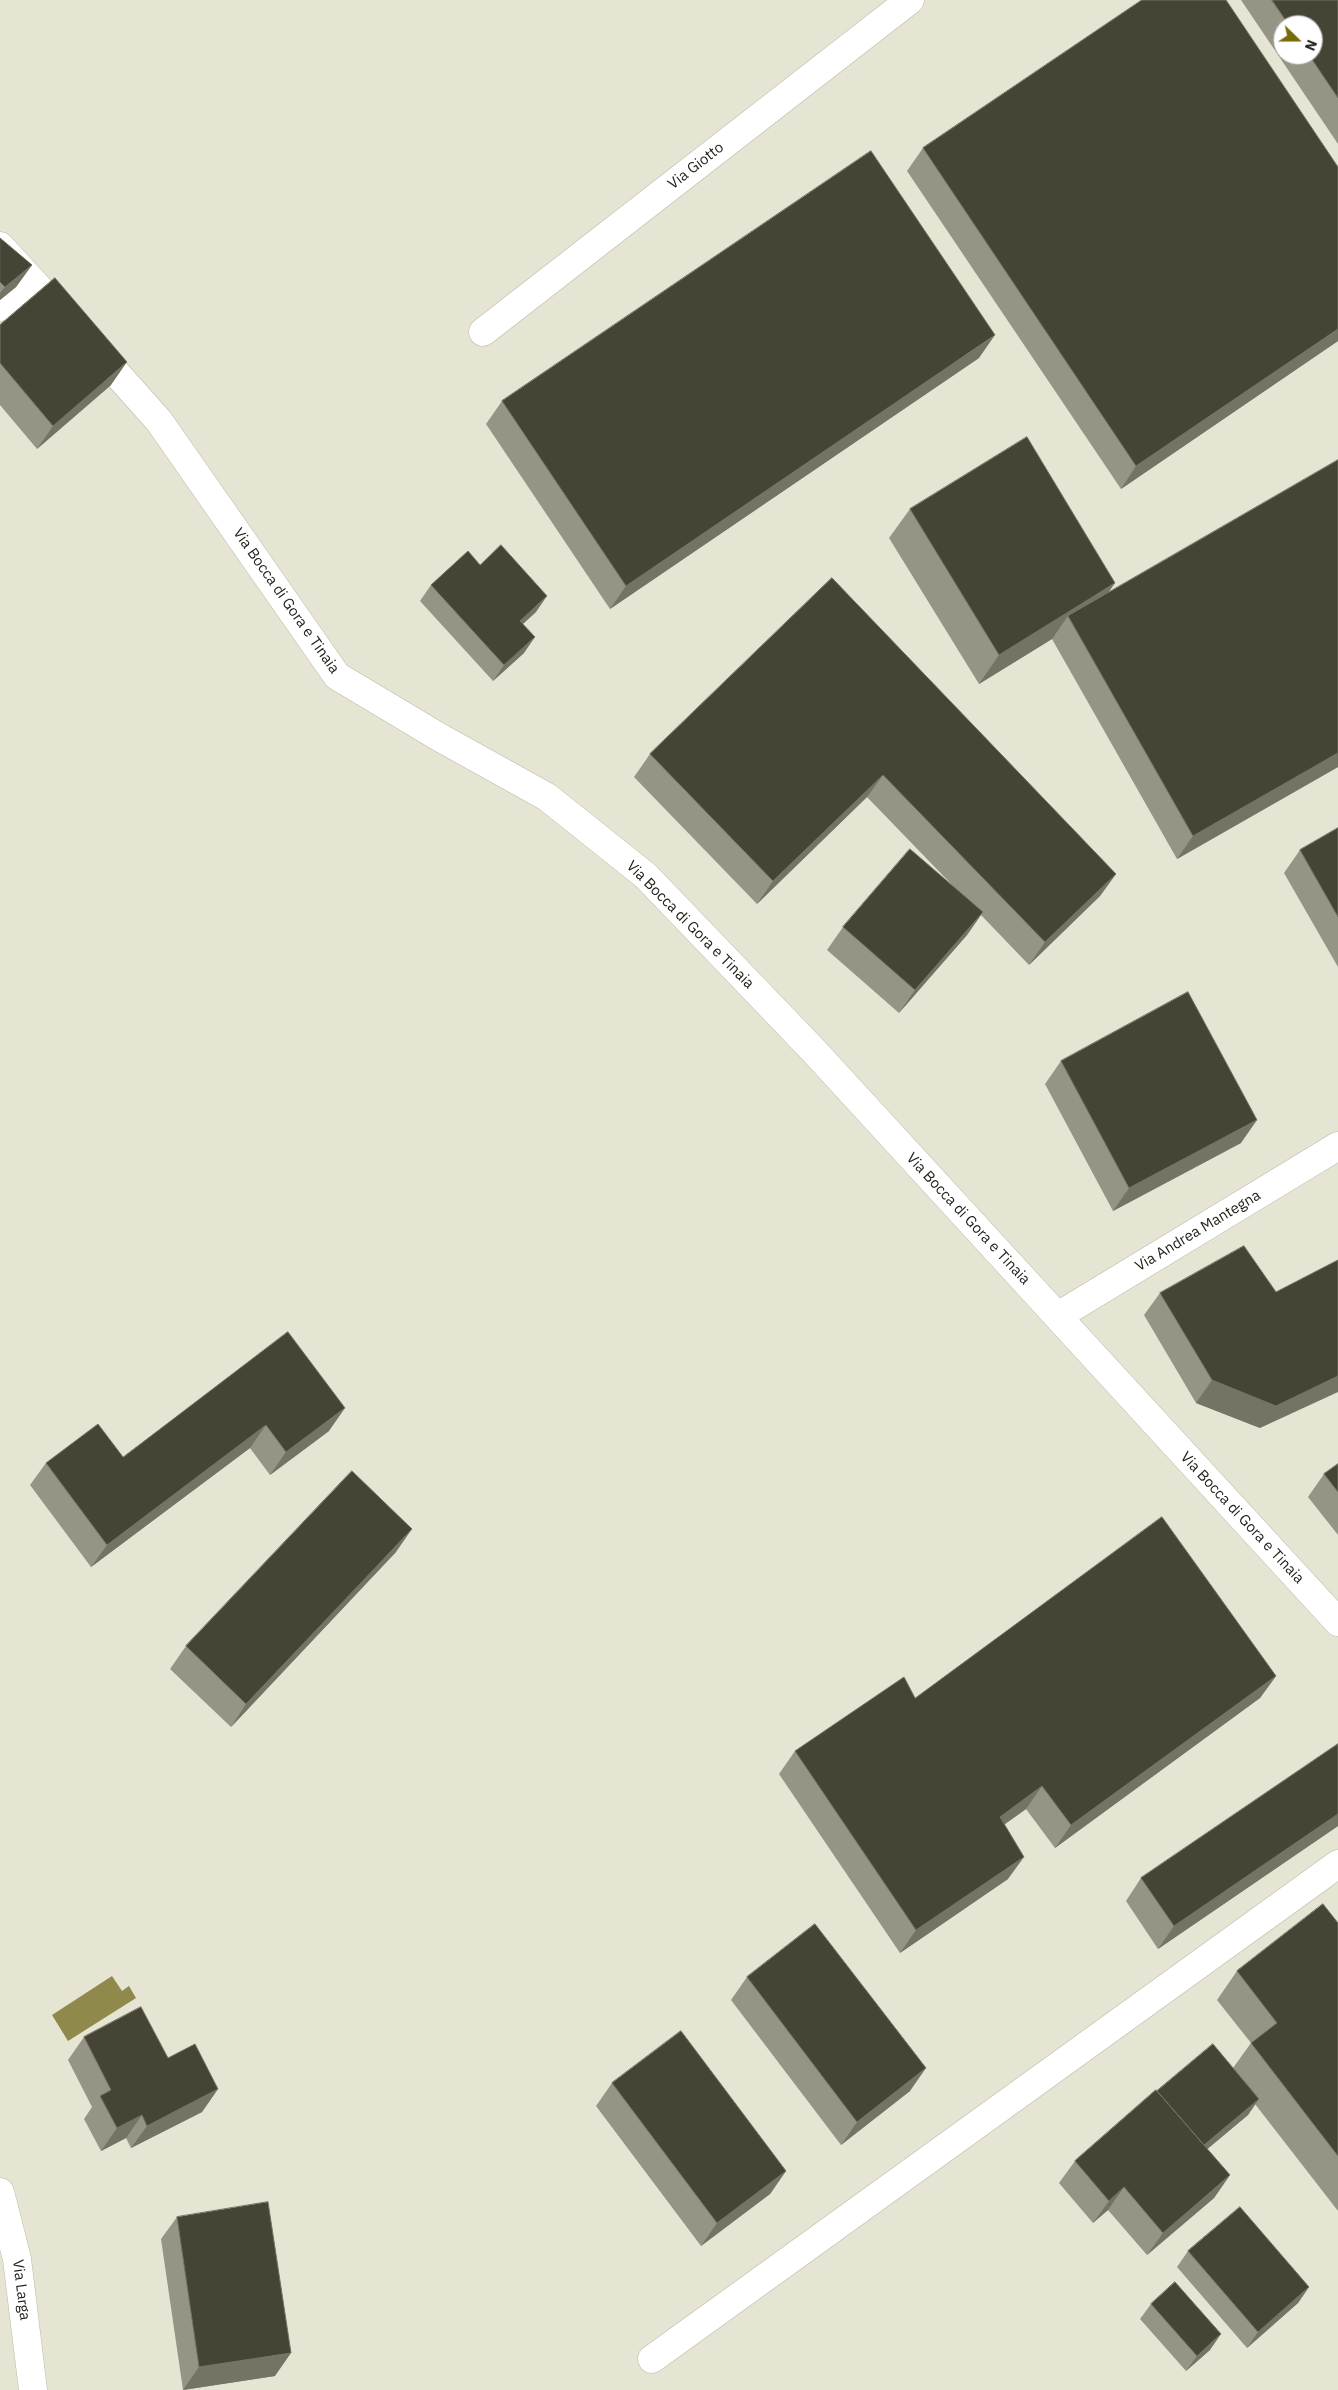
<!DOCTYPE html>
<style>
body{margin:0}
#map{position:relative;width:1338px;height:2390px;overflow:hidden;background:#e6e5d3;font-family:"IBM Plex Sans",sans-serif}
canvas{display:block}
.north{position:absolute;left:1273px;top:15px;width:50px;height:50px;box-sizing:border-box;background:#fff;border:1px solid #a7a7a4;border-radius:50%;rotate:112deg;font-size:14px;font-weight:700;line-height:20px;text-align:center;color:#23221c}
.north::after{content:'';display:block;margin:auto;width:18px;height:22px;background:#756c08;clip-path:polygon(50% 0,100% 100%,50% 72%,0 100%)}
</style>
<div id="map">
<canvas width="1338" height="2390"></canvas>
<div class="north">N</div>
</div>
<script>
const ctx = document.querySelector('canvas').getContext('2d');
ctx.lineJoin = 'round';
function fill(path, color) { ctx.fillStyle = color; ctx.fill(path, 'evenodd'); }
function strokePath(path, color, width, dash) { ctx.strokeStyle = color; ctx.lineWidth = width; ctx.lineCap = dash ? 'butt' : 'round'; ctx.setLineDash(dash || []); ctx.stroke(path); }
function label(font, color, halo, rows, align = 'center') {
  ctx.font = font + ' "IBM Plex Sans",sans-serif'; ctx.lineWidth = 5; ctx.setLineDash([]); ctx.textBaseline = 'middle'; ctx.strokeStyle = halo; ctx.fillStyle = color; for (const [text, x, y, turn = 0] of rows) {
    ctx.save(); ctx.translate(x, y); ctx.rotate((+turn || 0) * Math.PI / 180); ctx.textAlign = isNaN(turn) ? turn : align; if (halo) ctx.strokeText(text, 0, 0); ctx.fillText(text, 0, 0); ctx.restore();
  }
}
fill(new Path2D(`
 M112,1976L122,1991L129,1986L136,1998L68,2041L52,2015Z`), '#8f894b');
const minor = new Path2D(`
 M0,246L66,318
 M0,307L34,283
 M483,332L910,0
 M94,348L159,421L337,676L439,737L547,797L646,876L814,1051L1338,1622
 M1058,1316L1338,1146
 M652,2359L1338,1864`);
const tertiary = new Path2D(`
 M0,2192L17,2259L33,2390`);
strokePath(minor, '#bbbaa8', 29);
strokePath(tertiary, '#bbbaa8', 29);
strokePath(minor, '#fff', 28);
strokePath(tertiary, '#fff', 28);
fill(new Path2D(`
 M1241,0H1338V144ZM1283,25H1313V55H1283Z
 M923,148L1338,341L1121,489L907,171Z
 M0,238L32,265L16,287L0,300Z
 M0,325L111,385L37,449L0,405Z
 M979,358L610,609L486,424L502,401Z
 M910,509L1109,592L1338,767L1177,859L1052,639L979,684L889,538Z
 M832,578L1116,874L1100,896L1029,965L981,915L967,935L899,1013L827,950L843,927L956,889L867,797L757,904L634,777L650,754Z
 M431,585L536,612L522,624L524,653L493,681L420,601Z
 M1338,828V967L1284,873L1300,850Z
 M1061,1061L1241,1143L1113,1211L1045,1084Z
 M1160,1293L1260,1428L1196,1403L1144,1315Z
 M288,1332L329,1431L270,1475L250,1448L91,1567L30,1485L46,1463L123,1457Z
 M1338,1464V1535L1308,1497L1324,1474Z
 M396,1552L231,1727L170,1669L186,1646Z
 M1276,1676L1260,1698L1055,1848L1026,1809L1005,1824L1008,1879L900,1953L779,1774L795,1751L915,1698Z
 M1338,1744V1826L1158,1949L1126,1901L1141,1878Z
 M1338,1923V2211L1255,2104L1248,2115L1207,2149L1230,2175L1214,2198L1147,2255L1108,2210L1093,2223L1059,2183L1075,2161L1157,2091L1233,2068L1251,2043L1217,2000L1237,1971Z
 M747,1977L910,2091L841,2145L731,2000Z
 M84,2037L168,2058L218,2089L202,2112L131,2148L126,2138L101,2151L84,2119L92,2107L68,2060Z
 M612,2083L786,2171L770,2194L701,2246L596,2106Z
 M177,2217L275,2376L183,2390L161,2239Z
 M1188,2251L1309,2287L1298,2303L1247,2348L1177,2267Z
 M1151,2304L1210,2350L1186,2371L1140,2319Z`), '#969484');
fill(new Path2D(`
 M32,265L16,287L0,300V293L5,287Z
 M1338,329V341L1121,489L1136,466Z
 M995,335L979,358L610,609L626,586Z
 M127,362L111,385L37,449L53,426Z
 M1115,583L1095,612L1068,616L1052,639L979,684L999,655Z
 M547,596L536,612L509,637L520,621Z
 M535,637L524,653L493,681L504,665Z
 M1338,753V767L1177,859L1193,836Z
 M883,775L867,797L757,904L773,881Z
 M1116,874L1100,896L1029,965L1045,942Z
 M983,912L967,935L899,1013L915,990Z
 M1257,1120L1241,1143L1113,1211L1129,1188Z
 M1338,1376V1392L1260,1428L1196,1403L1212,1380Z
 M345,1408L329,1431L270,1475L286,1452Z
 M266,1425L250,1448L91,1567L107,1545Z
 M412,1529L396,1552L231,1727L246,1704Z
 M1276,1676L1260,1698L1055,1848L1071,1825Z
 M1042,1786L1026,1809L984,1839L1000,1817Z
 M1338,1814V1826L1158,1949L1174,1926Z
 M1024,1857L1008,1879L900,1953L916,1930Z
 M926,2068L910,2091L841,2145L857,2122Z
 M218,2089L202,2112L131,2148L147,2126Z
 M1259,2099L1248,2115L1192,2162L1203,2146Z
 M142,2115L126,2138L101,2151L117,2128Z
 M786,2171L770,2194L701,2246L717,2223Z
 M1230,2175L1214,2198L1147,2255L1163,2233Z
 M1124,2187L1108,2210L1093,2223L1109,2201Z
 M1309,2287L1298,2303L1247,2348L1258,2332Z
 M1221,2334L1210,2350L1186,2371L1197,2356Z
 M291,2353L275,2376L183,2390L199,2367Z`), '#757464');
const building = new Path2D(`
 M1142,0H1226L1338,167V329L1136,466L923,148Z
 M1272,0H1338V98L1309,55H1313V25H1289Z
 M871,151L995,335L626,586L502,401Z
 M0,238L32,265L5,287L0,282Z
 M55,278L127,362L53,426L0,363V325Z
 M1027,437L1115,583L999,655L910,509Z
 M1338,460V753L1193,836L1068,616Z
 M501,545L547,596L520,621L535,637L504,665L431,585L468,551L480,565Z
 M832,578L1116,874L1045,942L883,775L773,881L650,754Z
 M1338,828V917L1300,850Z
 M910,849L983,912L915,990L843,927Z
 M1188,992L1257,1120L1129,1188L1061,1061Z
 M1244,1246L1276,1292L1338,1260V1376L1276,1406L1212,1380L1160,1293Z
 M288,1332L345,1408L286,1452L266,1425L107,1545L46,1463L98,1424L123,1457Z
 M1338,1464V1492L1324,1474Z
 M352,1471L412,1529L246,1704L186,1646Z
 M1162,1517L1276,1676L1071,1825L1042,1786L1000,1817L1024,1857L916,1930L795,1751L904,1677L915,1698Z
 M1338,1744V1814L1174,1926L1141,1878Z
 M1323,1904L1338,1923V2156L1251,2043L1277,2023L1237,1971Z
 M815,1924L926,2068L857,2122L747,1977Z
 M141,2007L168,2058L195,2044L218,2089L147,2126L142,2115L117,2128L100,2096L111,2090L84,2037Z
 M681,2031L786,2171L717,2223L612,2083Z
 M1213,2044L1259,2099L1204,2145L1157,2091Z
 M1156,2090L1230,2175L1163,2233L1124,2187L1109,2201L1075,2161Z
 M268,2202L291,2353L199,2367L177,2217Z
 M1240,2207L1309,2287L1258,2332L1188,2251Z
 M1175,2282L1221,2334L1197,2356L1151,2304Z`);
fill(building, '#454435');
strokePath(building, '#757464', 1);
label('15px', '#23221c', '#fff', [
 ["Via Giotto",696,166,-38],
 ["Via Bocca di Gora e Tinaia",286,601,55],
 ["Via Bocca di Gora e Tinaia",690,925,45],
 ["Via Bocca di Gora e Tinaia",968,1219,47],
 ["Via Andrea Mantegna",1198,1231,-31],
 ["Via Bocca di Gora e Tinaia",1242,1518,47],
 ["Via Larga",21,2290,83]
]);
</script>
